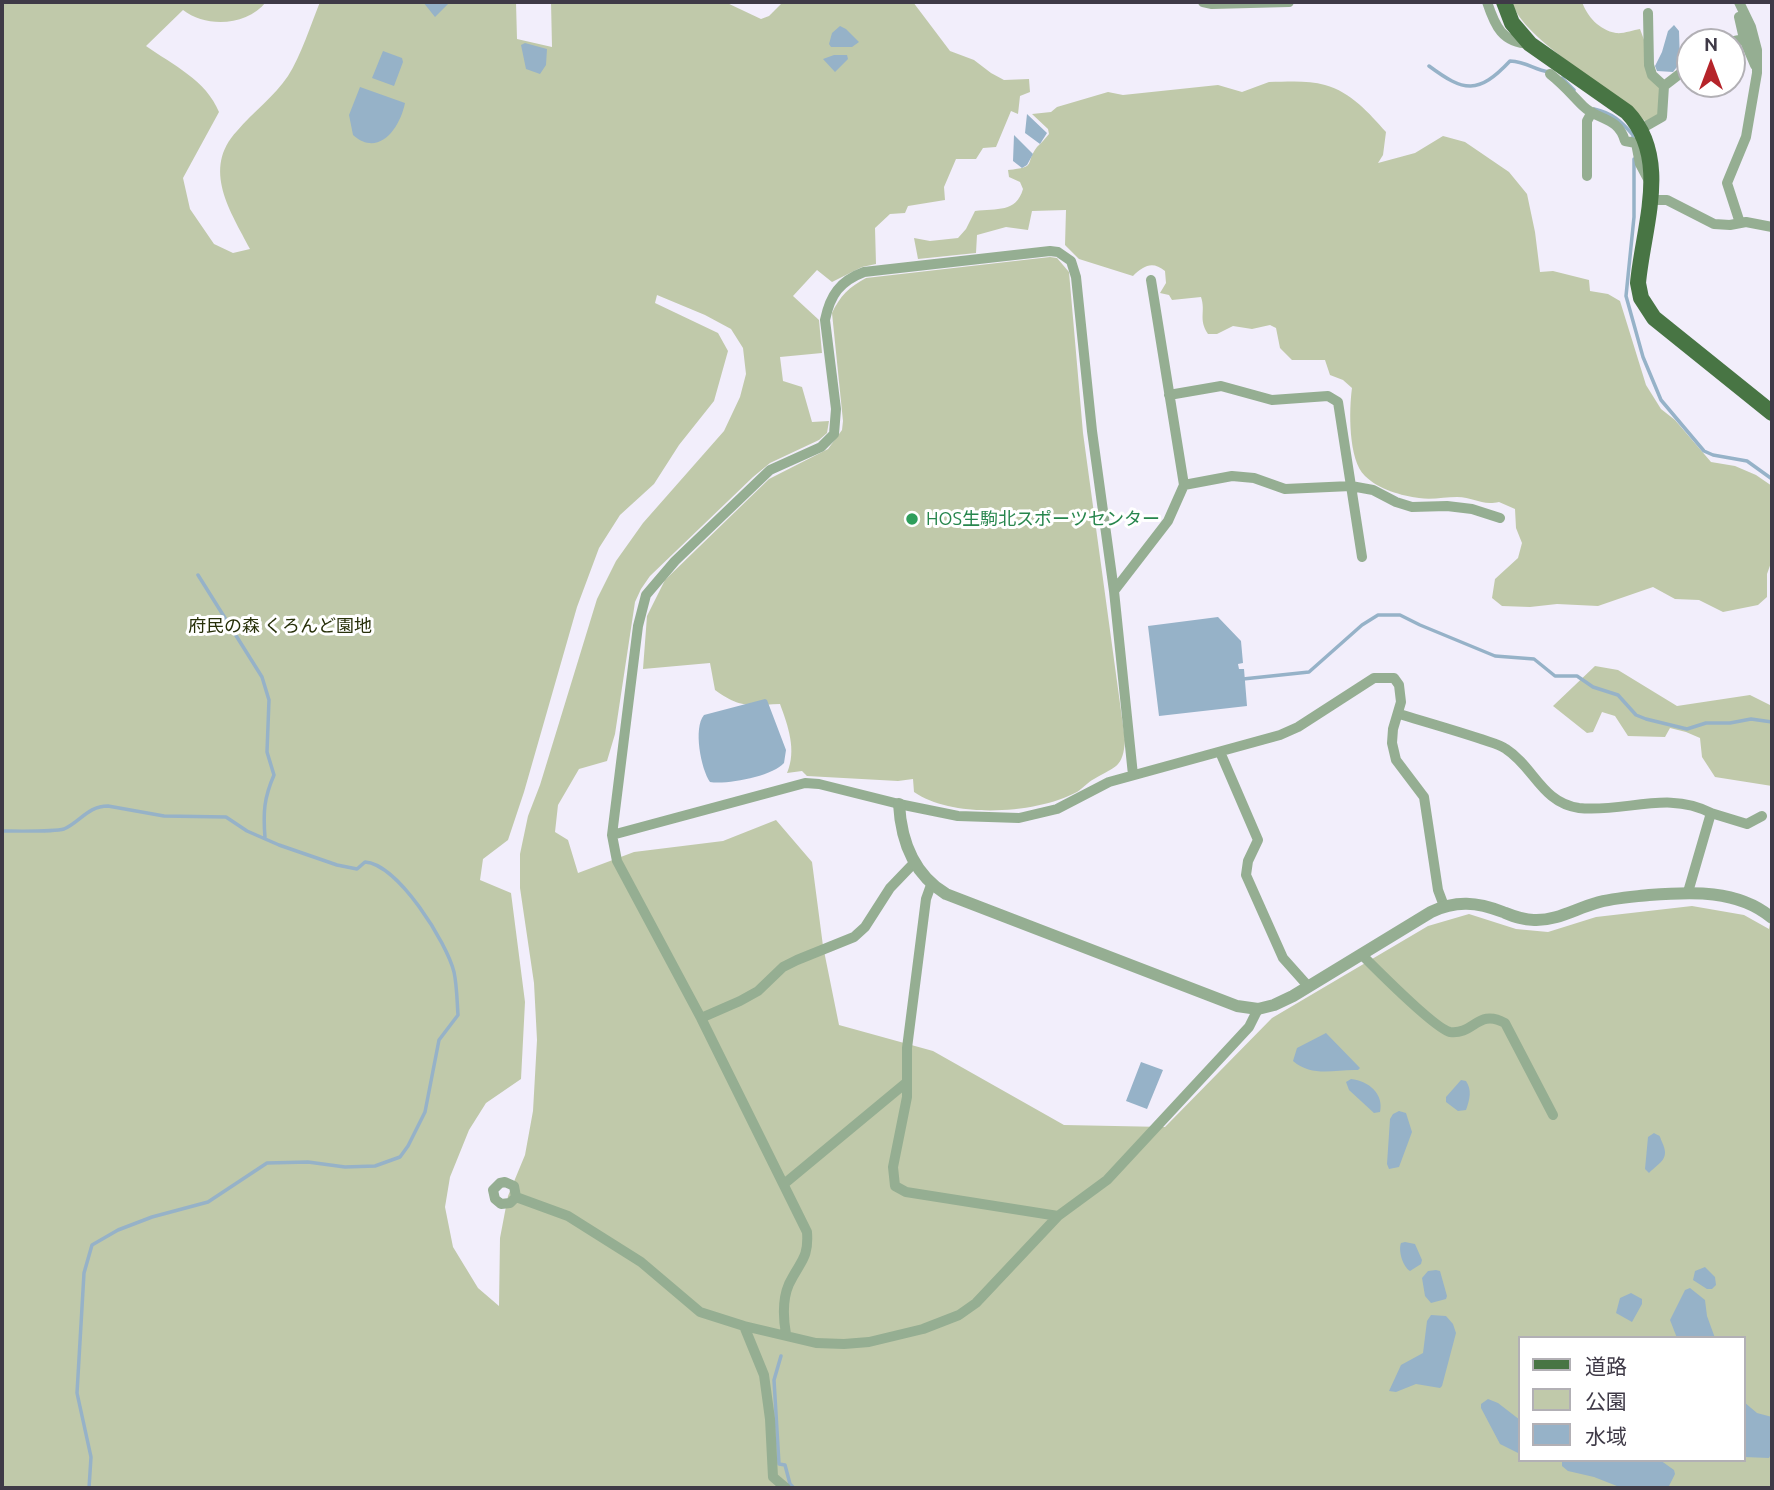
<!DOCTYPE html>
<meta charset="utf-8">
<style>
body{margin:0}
#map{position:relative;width:1774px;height:1490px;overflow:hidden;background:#f2eefb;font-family:Ubuntu,"Noto Sans JP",sans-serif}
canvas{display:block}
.frame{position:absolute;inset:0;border:4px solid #3f3a47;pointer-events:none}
.legend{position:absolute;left:1518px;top:1336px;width:228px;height:126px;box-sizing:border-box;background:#fff;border:2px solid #b2b0b5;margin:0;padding:9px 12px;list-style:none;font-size:21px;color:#3f3a47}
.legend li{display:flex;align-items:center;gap:14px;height:35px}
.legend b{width:35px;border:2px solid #b2b0b5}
.north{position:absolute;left:1676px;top:28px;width:70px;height:70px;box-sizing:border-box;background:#fff;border:2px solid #b2b0b5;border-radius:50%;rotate:0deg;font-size:19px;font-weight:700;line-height:28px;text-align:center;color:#3f3a47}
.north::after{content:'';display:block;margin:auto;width:24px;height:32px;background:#b5242a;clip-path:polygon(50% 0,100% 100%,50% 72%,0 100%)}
</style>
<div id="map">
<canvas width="1774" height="1490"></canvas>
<div class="frame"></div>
<ul class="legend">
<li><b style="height:9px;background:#487544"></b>道路</li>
<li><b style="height:19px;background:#c0c9aa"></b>公園</li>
<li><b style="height:19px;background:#96b2c8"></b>水域</li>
</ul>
<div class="north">N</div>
</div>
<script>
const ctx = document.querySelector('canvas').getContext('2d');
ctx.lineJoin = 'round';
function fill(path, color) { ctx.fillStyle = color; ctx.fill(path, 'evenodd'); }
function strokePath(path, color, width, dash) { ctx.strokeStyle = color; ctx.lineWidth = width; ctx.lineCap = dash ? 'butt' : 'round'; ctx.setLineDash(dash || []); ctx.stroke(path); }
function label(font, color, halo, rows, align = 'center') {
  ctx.font = font + ' Ubuntu,"Noto Sans JP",sans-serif'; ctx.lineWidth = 6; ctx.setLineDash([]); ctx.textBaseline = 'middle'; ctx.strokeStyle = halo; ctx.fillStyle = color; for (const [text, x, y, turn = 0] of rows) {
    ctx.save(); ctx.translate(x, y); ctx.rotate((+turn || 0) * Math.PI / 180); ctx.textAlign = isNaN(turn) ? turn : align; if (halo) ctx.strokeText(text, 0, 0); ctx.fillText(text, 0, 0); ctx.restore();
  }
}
fill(new Path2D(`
 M2,2H266C247,26 206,28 183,10L146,46C173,65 206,80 219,112L183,178L190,209L214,244L233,253L250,249C231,212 201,169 237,131C253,112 274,97 288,76C301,56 311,24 320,2H516L517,39L552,47L551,2H725L761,19L769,16L783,2H913L950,51L974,60L991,73L1004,80L1029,79L1030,92L1020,96L1018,114L1011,111L996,147L983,148L976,159H956L944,187L945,200L908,206L905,213L890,214L875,228L876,264L862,267L832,282L817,270L793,296L819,320L822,353L780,357L783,381L802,387L812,422L829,421L827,433L819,440L770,463L753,477L650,576L641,589L635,602L615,734L607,761L579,769L558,805L555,832L568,840L578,873L634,852L723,841L776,820L812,862L823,946L839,1025L933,1051L1064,1125L1165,1127L1272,1018L1428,926L1469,914L1516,929L1548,932L1596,917L1692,906L1744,915L1769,929L1772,911V1488H2ZM657,295L705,315L731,329L743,348L746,374L740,397L724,431L643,523L616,561L597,599L540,785L528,816L520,854V888L534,983L537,1040L533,1111L525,1155L508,1196L500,1238L499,1306L478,1288L453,1247L445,1207L450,1177L469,1130L486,1103L521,1079L525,1002L511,893L480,880L483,859L508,840L524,792L577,607L599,548L620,515L654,484L679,445L714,401L728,351L718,333L655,303ZM1520,1338H1744V1460H1520Z
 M1512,2H1582C1587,16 1599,30 1616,33C1623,34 1633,30 1640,29L1663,91L1660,115L1646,122C1616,90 1522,40 1512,2Z
 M1269,82C1287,82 1308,80 1325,85C1351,92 1369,113 1386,132L1383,155L1378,163L1415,153L1443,136L1465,142L1509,172L1527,194L1535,232L1540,272L1553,271L1589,280L1590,291L1608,294L1620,301L1646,385L1661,409L1675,420L1711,462L1735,466L1756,475L1772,486V560L1767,574V597L1758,605L1723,612L1699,600L1675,599L1653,587L1598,606L1557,604L1530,607L1502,606L1492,598L1495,579L1518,558L1522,543L1516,528L1515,509L1499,502C1481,506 1474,497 1457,497C1445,497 1432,500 1419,498C1402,496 1378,489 1365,476C1348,460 1349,409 1352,388L1343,380L1330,375L1325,360H1292L1280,348L1276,328L1270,325L1252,329L1233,326L1217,334H1208C1198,319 1206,312 1201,297L1172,300L1169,295L1160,293L1166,283L1165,271C1153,261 1144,265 1133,276L1079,259L1065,245L1066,210L1032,211L1028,230L1006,227L977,235L976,253L918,259L914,238L930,241L958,238L966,229L975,211C997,208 1016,213 1023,189L1020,182L1009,177L1008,170C1038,167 1024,164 1037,147C1041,143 1045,139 1049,134L1048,129L1032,114L1051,112L1057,107L1108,92L1123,95L1218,85L1242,92Z
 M1050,257L1057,258L1069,272L1083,433L1125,740C1123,768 1116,766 1094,779C1088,782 1083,788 1077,792C1036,814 953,819 914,792L913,779L898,781L807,776L802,771L787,773C797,750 788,726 780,704C750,705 741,709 715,690L710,663L643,669L647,616L665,580L769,479L828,449L842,430L843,421L832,313C840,296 849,287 866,278Z
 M1595,666L1618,670L1677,706L1750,695L1772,706V786L1715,777L1702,757L1700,738L1686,732L1670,728L1665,737L1628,736L1615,716L1602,712L1593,732L1587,733L1553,706Z`), '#c0c9aa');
fill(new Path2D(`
 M423,2H450L435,17Z
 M1674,25L1679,31L1680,63L1673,72L1657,71L1655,66L1662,52L1668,31Z
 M840,26L846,29L859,42L852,47H831L829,44L832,33Z
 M525,43L547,49L546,65L540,74L526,69L521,45Z
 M383,51L402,58L403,62L394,86L372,78Z
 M834,55H847L848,59L835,72L823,59Z
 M360,87L405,103C400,128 379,158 353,135L349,115Z
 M1027,114L1047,133L1040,144L1025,133Z
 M1014,135L1033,154L1027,165L1022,168L1013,161Z
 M1218,617L1241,641L1243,663L1238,664L1239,669H1244L1247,706L1159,716L1148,626Z
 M765,699L767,700L786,750L784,763C773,776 727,785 710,782C701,769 693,728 704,715Z
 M1326,1033L1360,1068L1358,1070C1336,1069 1313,1078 1293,1061L1297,1048Z
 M1141,1062L1163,1070L1147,1109L1126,1101Z
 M1351,1079C1369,1081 1384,1094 1380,1112L1374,1113L1349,1090L1346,1082Z
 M1461,1080L1466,1081C1472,1090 1470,1099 1466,1110L1458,1111L1446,1102V1097Z
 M1399,1111L1406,1113L1412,1132L1399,1167L1389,1169L1387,1164L1390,1119L1393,1114Z
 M1654,1133C1661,1137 1659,1134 1662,1142C1670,1159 1661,1161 1649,1173L1645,1169L1648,1137Z
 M1405,1242L1415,1244L1422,1260L1421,1264L1410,1271C1403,1267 1398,1251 1401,1243Z
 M1705,1267L1715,1277L1716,1285L1712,1289H1707L1693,1280L1695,1271Z
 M1436,1270L1440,1271L1447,1296L1446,1299L1431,1303L1425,1296L1422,1278L1428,1271Z
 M1690,1288L1705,1300L1707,1316L1715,1338H1677L1670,1320L1685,1290Z
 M1631,1293L1642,1299V1304L1632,1322L1616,1313L1620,1298Z
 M1431,1315L1446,1316L1453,1324L1456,1333L1442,1386L1440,1388L1416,1384L1396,1392L1389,1391L1401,1365L1423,1353L1427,1321Z
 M1488,1399L1498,1403L1520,1420V1454L1500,1444L1481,1408V1404Z
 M1744,1402L1757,1413L1772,1417V1452L1769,1458L1744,1457Z
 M1562,1460H1660L1674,1470L1675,1474L1668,1488H1622L1594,1477L1568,1471L1562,1466Z`), '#96b2c8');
strokePath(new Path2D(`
 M1429,66C1464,92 1478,95 1510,61C1528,62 1534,70 1549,72
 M1562,78L1574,90
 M1594,109C1612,113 1621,121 1633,135V141
 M1634,159V217L1626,296L1643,357L1661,400L1704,451L1713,455L1747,461L1772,479
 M198,575L262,677L269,700L267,752L274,775C264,798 263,812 265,838
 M1243,679L1309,672L1362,625L1378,615H1400L1420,625L1495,656L1534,659L1555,676H1577L1593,687L1618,695L1636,715L1646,719L1687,729L1706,723H1730L1751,719L1772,722
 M2,831C15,831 53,832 64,829C80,822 88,806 108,806L164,816L226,817L247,831L279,845L337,865L357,869L365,862C398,864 447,943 454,972C457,986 457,1001 458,1015L439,1040L425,1112L408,1146L400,1157L375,1166L345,1167L308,1162L267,1163L208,1202L152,1217L118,1230L92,1245L84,1273L77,1393L91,1457L89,1488
 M781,1356L774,1380L779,1464L785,1465L790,1484L794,1488`), '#96b2c8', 3.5);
strokePath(new Path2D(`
 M1203,2L1212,4L1289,2
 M1487,2C1495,26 1502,43 1530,44
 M1739,2L1751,27L1757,50V73L1746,137L1727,183L1740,223
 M1739,17L1744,39L1755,65
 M1730,42L1744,39
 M1550,74C1564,85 1571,94 1583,106C1598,121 1618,116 1625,141L1636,143L1640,164L1649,181
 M1664,86L1690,66
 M1641,129L1662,117L1664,86L1652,75L1649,65L1648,13
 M1587,176V121L1592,112
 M1650,200H1667L1714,224L1730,225L1746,222L1772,227
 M1169,395L1221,386L1272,400L1328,396L1338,402L1362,557
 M1184,485L1232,476L1254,478L1285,489L1351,486L1373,490L1396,502L1412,507L1447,506L1472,509L1500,518
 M1114,591L1168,521L1184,485L1151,280
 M1399,714C1426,722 1454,730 1481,739C1489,742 1499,744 1506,749C1534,767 1542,803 1579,808C1624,813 1668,790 1711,813L1688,892
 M1220,752L1258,840L1248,861L1246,875L1283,958L1308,986
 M1711,813L1747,824L1762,816
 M612,835L805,783L819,784L899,804L958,816L1019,818L1057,809L1109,782L1280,735L1298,727L1374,678H1394L1399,685L1401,702L1393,729L1392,743L1396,760L1424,797L1438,890L1444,906
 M931,885L926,899L907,1048V1097L893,1167L895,1186L906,1192L1058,1216
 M1361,954C1375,968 1435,1029 1450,1032C1474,1035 1478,1008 1505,1023L1553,1115
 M701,1018L740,1001L758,991L783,967L797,960L854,937L865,927L890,888L914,863
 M784,1184L907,1082
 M516,1197L510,1203L501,1204L495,1199L493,1190L500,1183L505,1182L514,1186L516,1197L568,1216L641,1262L700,1312L744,1326
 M786,1334C783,1317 782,1300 789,1284C800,1261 809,1259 807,1232L701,1018L617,861L612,835L638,626L646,595L675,561L770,470L821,447L834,434L836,409L825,320C830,295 840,281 864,272L1050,251L1058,252L1071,261L1076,277L1092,431L1114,591L1133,775
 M786,1488L773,1477L770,1419L764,1375L744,1326L816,1343L844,1344L869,1342L923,1329L959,1315L976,1303L1058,1216L1107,1180L1249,1027L1258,1009`), '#95ae92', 10);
strokePath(new Path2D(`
 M899,804C901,841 913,874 946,894L1237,1006L1258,1009L1274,1005L1293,996L1431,912C1456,900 1477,902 1503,912C1513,916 1522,920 1534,920C1556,921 1575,909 1596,903C1612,898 1631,897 1649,895C1691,892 1738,889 1772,918`), '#95ae92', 12);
strokePath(new Path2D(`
 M1504,2L1512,23L1530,44L1627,112C1671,158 1643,227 1638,283L1641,298L1654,318L1772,413`), '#487544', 16);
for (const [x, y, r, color] of [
 [912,519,7,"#2e9e5b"]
]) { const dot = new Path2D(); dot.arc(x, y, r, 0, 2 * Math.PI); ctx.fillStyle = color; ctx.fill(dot); strokePath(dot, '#fff', 2.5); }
label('18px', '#27864d', '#fff', [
 ["HOS生駒北スポーツセンター",926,519]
], 'left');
label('18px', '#273009', '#fff', [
 ["府民の森 くろんど園地",280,626]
]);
</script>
